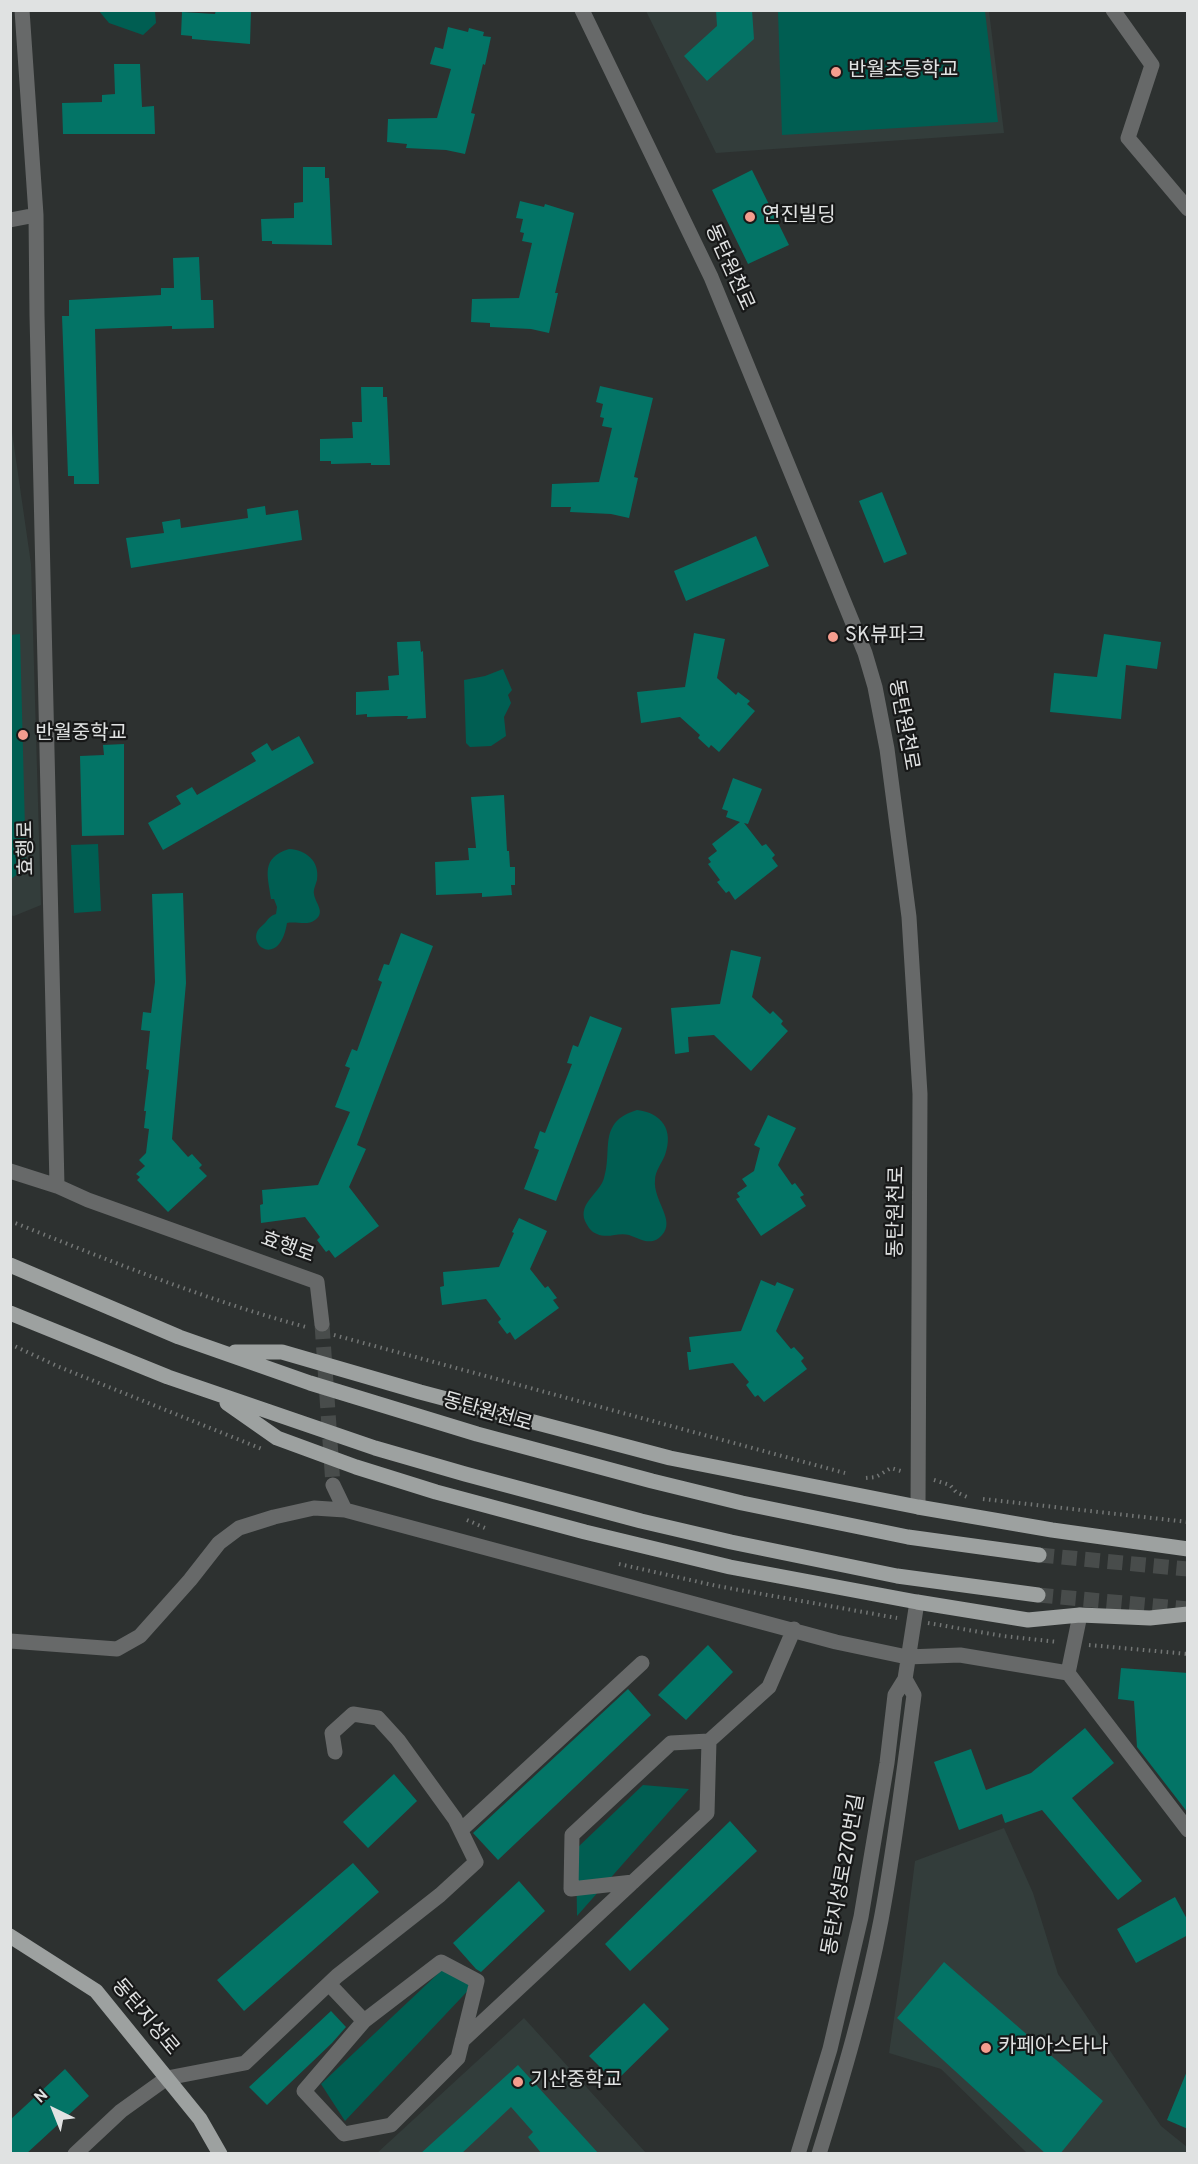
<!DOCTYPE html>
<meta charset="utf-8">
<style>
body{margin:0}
#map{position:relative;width:1198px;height:2164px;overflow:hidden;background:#2d3130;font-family:Overpass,sans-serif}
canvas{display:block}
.frame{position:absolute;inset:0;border:12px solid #e0e2e2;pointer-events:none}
.north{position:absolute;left:24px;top:2080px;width:60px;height:60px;-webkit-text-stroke:4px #171818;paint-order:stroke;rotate:317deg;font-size:16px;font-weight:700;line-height:24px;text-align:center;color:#e0e2e2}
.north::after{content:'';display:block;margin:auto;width:21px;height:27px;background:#e0e2e2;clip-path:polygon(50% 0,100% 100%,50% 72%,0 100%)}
</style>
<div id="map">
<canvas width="1198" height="2164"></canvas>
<div class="frame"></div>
<div class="north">N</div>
</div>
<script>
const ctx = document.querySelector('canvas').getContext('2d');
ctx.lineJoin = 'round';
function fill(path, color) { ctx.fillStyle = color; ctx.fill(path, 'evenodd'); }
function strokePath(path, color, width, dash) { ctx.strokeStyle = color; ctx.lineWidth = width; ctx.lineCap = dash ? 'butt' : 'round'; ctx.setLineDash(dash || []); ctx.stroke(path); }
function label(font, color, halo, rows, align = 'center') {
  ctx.font = font + ' Overpass,"Noto Sans KR",sans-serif'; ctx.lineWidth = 4.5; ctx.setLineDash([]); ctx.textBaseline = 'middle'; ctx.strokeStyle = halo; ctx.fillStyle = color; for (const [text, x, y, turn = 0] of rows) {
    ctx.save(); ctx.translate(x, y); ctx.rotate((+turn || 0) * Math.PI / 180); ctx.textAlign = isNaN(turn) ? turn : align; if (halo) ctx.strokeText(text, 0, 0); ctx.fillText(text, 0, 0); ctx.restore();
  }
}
fill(new Path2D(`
 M646,11H989L1004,133L716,153Z
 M10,418L31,564L41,905L14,916L10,915Z
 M1004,1828L1033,1893L1058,1974L1161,2126L1187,2147V2153H1027L941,2069L889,2053L902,1964L915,1861Z
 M524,2018L646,2153L376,2154Z`), '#333d3b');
fill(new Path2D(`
 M99,11H155L156,23L143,35L109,23Z
 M778,11H985L998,122L782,135Z
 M20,634L26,868L11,879L10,635Z
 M503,669L512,690L508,695L511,703L504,717L506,736L491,746L470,747L466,743L464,680L485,676Z
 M98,844L101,911L74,913L71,845Z
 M289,849C306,850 320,861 317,880C316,884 313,890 314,894C315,903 326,912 315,920C308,926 296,921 287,923C280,967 248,947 258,930C260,927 263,925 265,923C269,918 270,916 276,914L277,907L274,899H271C268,876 260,858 289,849Z
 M637,1110C662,1113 674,1130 665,1155C662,1163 655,1171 655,1180C653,1201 676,1220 662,1235C652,1247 640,1239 629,1235C618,1232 608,1239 597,1234C591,1232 588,1227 585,1221C578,1203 600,1193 604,1178C613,1150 597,1122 637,1110Z
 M643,1785L689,1789L577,1916L576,1849Z
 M444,1968L477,1981L345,2121L321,2084Z`), '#005e52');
fill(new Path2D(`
 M216,10H251L250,44L192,39V36L181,35L182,12L215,14Z
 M716,10H752L754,39L707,81L684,56L717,26Z
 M448,27L468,32L469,28L484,32L483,36L491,37L485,65L483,64L471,113L475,114L465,154L446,150L406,148L407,144L387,142L388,119L437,118L451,69L430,64L435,47L443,49Z
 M114,64H140L142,107L154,106L155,134H63L62,103L102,102V95L115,94Z
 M303,167H325V178H329L332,245L272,244V241H262L261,219L294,218V203L303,202Z
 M752,170L789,245L748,264L712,190Z
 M520,201L544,207L545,204L574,213L555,293H558L549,333L531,329L490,327V323L471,322L472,299L519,298L532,243L522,241L524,233L520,232L523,219L516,218Z
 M199,257L201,300H213L214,328L172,329V326L95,329L99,484H74V476H68L62,316H69V300L161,295V288H174L173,258Z
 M600,386L653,398L634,477L638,478L629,518L611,514L570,512L571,507H551L552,484L599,482L612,428L602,426L604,418L600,417L603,404L596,402Z
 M361,387H383V397H387L390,465H371V463L331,464V461H320V439L353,438L352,422H362Z
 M882,492L907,554L884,563L859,501Z
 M265,506L266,515L298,510L302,540L131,568L126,538L164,533L162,522L180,519L181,528L248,518L247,509Z
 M756,536L769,566L686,601L674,571Z
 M694,633L725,639L717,678L736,695L738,692L750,701L747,704L755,711L719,752L711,745L709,748L698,738L700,735L680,717L641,723L637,692L685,687Z
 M1104,634L1161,642L1157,669L1126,665L1121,719L1050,712L1054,673L1097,677Z
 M420,641L421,652L423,651L426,718L407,719L408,716H397L367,717V714L356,715V692L389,690L388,676L399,675L397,642Z
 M299,736L314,763L163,850L148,823L181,804L176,796L192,787L197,795L256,761L251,753L267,743L272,751Z
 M124,744V835L82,836L80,756L104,755L103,745Z
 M733,778L762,789L748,824L744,823L762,846L766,844L775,855L772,858L778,866L735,900L729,891L726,893L717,882L720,880L708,864L711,862L708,858L717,851L712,844L740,822L726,817L728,811L722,809Z
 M504,795L507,851H509L510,867H515V885H511L512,895L482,897V893L436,895L435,862L469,860L468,848H476L471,797Z
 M183,893L186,983L172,1139L188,1157L192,1154L202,1165L199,1168L207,1176L168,1212L137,1180L140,1177L136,1174L145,1166L139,1160L146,1153L149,1129L144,1128L146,1111H144L149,1070L146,1069L150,1031L141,1030L143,1012L151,1013L155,982L152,894Z
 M401,933L433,946L357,1145L366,1149L349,1187L379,1226L335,1258L329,1250L326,1252L317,1240L320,1237L305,1217L261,1223L260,1205L263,1204L262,1190L318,1185L350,1112L335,1107L350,1068L345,1066L352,1049L357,1051L382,982L378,980L384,964L389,965Z
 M731,950L761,957L752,997L770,1014L773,1011L783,1021L781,1024L788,1031L751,1071L714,1035L688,1037L689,1052L675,1054L671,1008L720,1004Z
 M590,1016L622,1028L556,1201L524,1189L539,1150L534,1148L540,1131L545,1133L572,1064L567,1063L573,1045L578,1047Z
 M768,1115L796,1128L778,1165L792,1185L795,1183L804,1195L800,1197L806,1206L761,1236L736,1199L740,1197L737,1193L747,1186L742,1179L754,1171L760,1148L754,1145Z
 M519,1218L547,1231L530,1269L545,1288L548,1286L557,1298L553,1300L559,1308L515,1340L510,1332L507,1334L498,1322L501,1319L486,1299L442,1305L440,1287L444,1286L443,1272L499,1267L514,1233L512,1232Z
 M761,1280L775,1286L777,1282L794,1289L776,1331L791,1349L794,1347L804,1358L801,1361L807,1369L764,1402L758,1395L755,1397L746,1385L749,1382L733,1363L689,1370L687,1352H691L689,1337L741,1331Z
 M708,1645L733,1672L686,1720L658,1695Z
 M1121,1668L1188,1673V1813L1137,1747L1134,1701L1118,1699Z
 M628,1689L651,1715L498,1860L473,1833Z
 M1085,1728L1114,1763L1072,1798L1142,1881L1118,1900L1042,1810L1005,1823L1002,1814L959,1830L934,1762L971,1749L986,1790L1031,1773Z
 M394,1774L417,1801L368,1848L343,1822Z
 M730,1821L757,1851L630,1971L605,1944Z
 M353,1863L379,1892L244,2011L217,1980Z
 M519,1881L545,1911L481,1972L476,1969L453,1943Z
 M1175,1897L1188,1921V1935L1136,1963L1117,1929Z
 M944,1962L1103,2101L1060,2154H1046L897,2018Z
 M644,2003L669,2029L615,2082L589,2056Z
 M331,2011L346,2027L332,2043L267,2105L249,2087Z
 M518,2065L599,2154H542L528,2137L533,2132L511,2107L461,2154H420Z
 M65,2069L89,2096L26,2154H10V2120Z
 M1187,2071H1188V2129L1167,2120Z`), '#037466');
strokePath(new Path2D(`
 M322,1324L333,1485`), '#484c4b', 15, [15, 8]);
strokePath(new Path2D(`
 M1039,1555L1188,1569
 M1038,1595L1188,1609`), '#484c4b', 15, [15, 8]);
strokePath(new Path2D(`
 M10,1221C108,1260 205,1300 306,1327
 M334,1335L845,1473
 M10,1344L57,1366L262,1449
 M866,1478L876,1477L891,1468L904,1472
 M934,1480L950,1485L956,1492L967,1497
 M983,1499L1188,1522
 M467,1520L485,1528
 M619,1564L717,1586L897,1618
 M928,1623L1003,1636L1058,1642
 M1089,1645L1188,1654`), '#737675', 4, [1.5, 4.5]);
strokePath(new Path2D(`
 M22,10L36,215L37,315L57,1186L88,1200L317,1282L322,1324
 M582,10L711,277L865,653L875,687L887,749L909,917L920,1094L918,1507
 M1113,10L1152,65L1128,138L1188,209
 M10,220L36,215
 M10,1171L57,1186
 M333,1485L345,1510
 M10,1641L117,1649L140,1636L190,1580L219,1543L239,1528L274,1517L314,1508L345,1510L836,1642L907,1657L960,1655L1068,1673L1080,1615
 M1068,1673L1188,1830
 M709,1741L769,1687L794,1629
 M461,1830L642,1663
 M441,1962L477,1981L458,2058L391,2125L344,2134L304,2091L364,2021Z
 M329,1984L364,2021
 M462,2041L707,1813L709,1741L671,1743L572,1835L571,1889L633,1882
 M75,2154L121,2111L167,2078L245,2063L337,1976L440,1895L476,1862L455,1819L398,1740L378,1718L353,1714L332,1733L335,1752
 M798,2154L830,2049L861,1917L887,1763L895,1695L905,1679L917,1602
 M819,2154C843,2077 866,1999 881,1920C895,1846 904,1770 914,1695L905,1679`), '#676969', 15);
strokePath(new Path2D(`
 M10,1265L179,1337L310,1383L477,1434L652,1481L742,1503L908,1537L1039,1555
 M10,1313L168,1377L375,1448L465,1474L641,1521L731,1542L897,1576L1038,1595
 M235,1352H282L420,1392L670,1458L918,1507L1052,1530L1188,1549
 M227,1403L277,1438L356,1467L436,1492L585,1532L730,1567L917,1602L1028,1620L1080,1615L1150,1618L1188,1614
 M10,1936L96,1991L200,2119L220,2154`), '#9da1a0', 15);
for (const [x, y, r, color] of [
 [836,72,6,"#f59d8e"],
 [750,217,6,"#f59d8e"],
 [833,637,6,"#f59d8e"],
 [23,735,6,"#f59d8e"],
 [986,2048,6,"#f59d8e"],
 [518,2082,6,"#f59d8e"]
]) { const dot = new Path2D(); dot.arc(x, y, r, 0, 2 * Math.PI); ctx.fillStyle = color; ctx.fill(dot); strokePath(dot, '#171818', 2); }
label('20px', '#e0e2e2', '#171818', [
 ["반월초등학교",848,72],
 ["연진빌딩",762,217],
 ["SK뷰파크",845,637],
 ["반월중학교",35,735],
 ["카페아스타나",998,2048],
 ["기산중학교",530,2082]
], 'left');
label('20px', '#e0e2e2', '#171818', [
 ["동탄원천로",728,268,66],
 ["동탄원천로",902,725,80],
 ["효행로",28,848,-91],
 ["동탄원천로",898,1212,-89],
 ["효행로",287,1249,20],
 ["동탄원천로",487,1414,16],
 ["동탄지성로270번길",845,1875,-80],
 ["동탄지성로",144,2018,50]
]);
</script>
